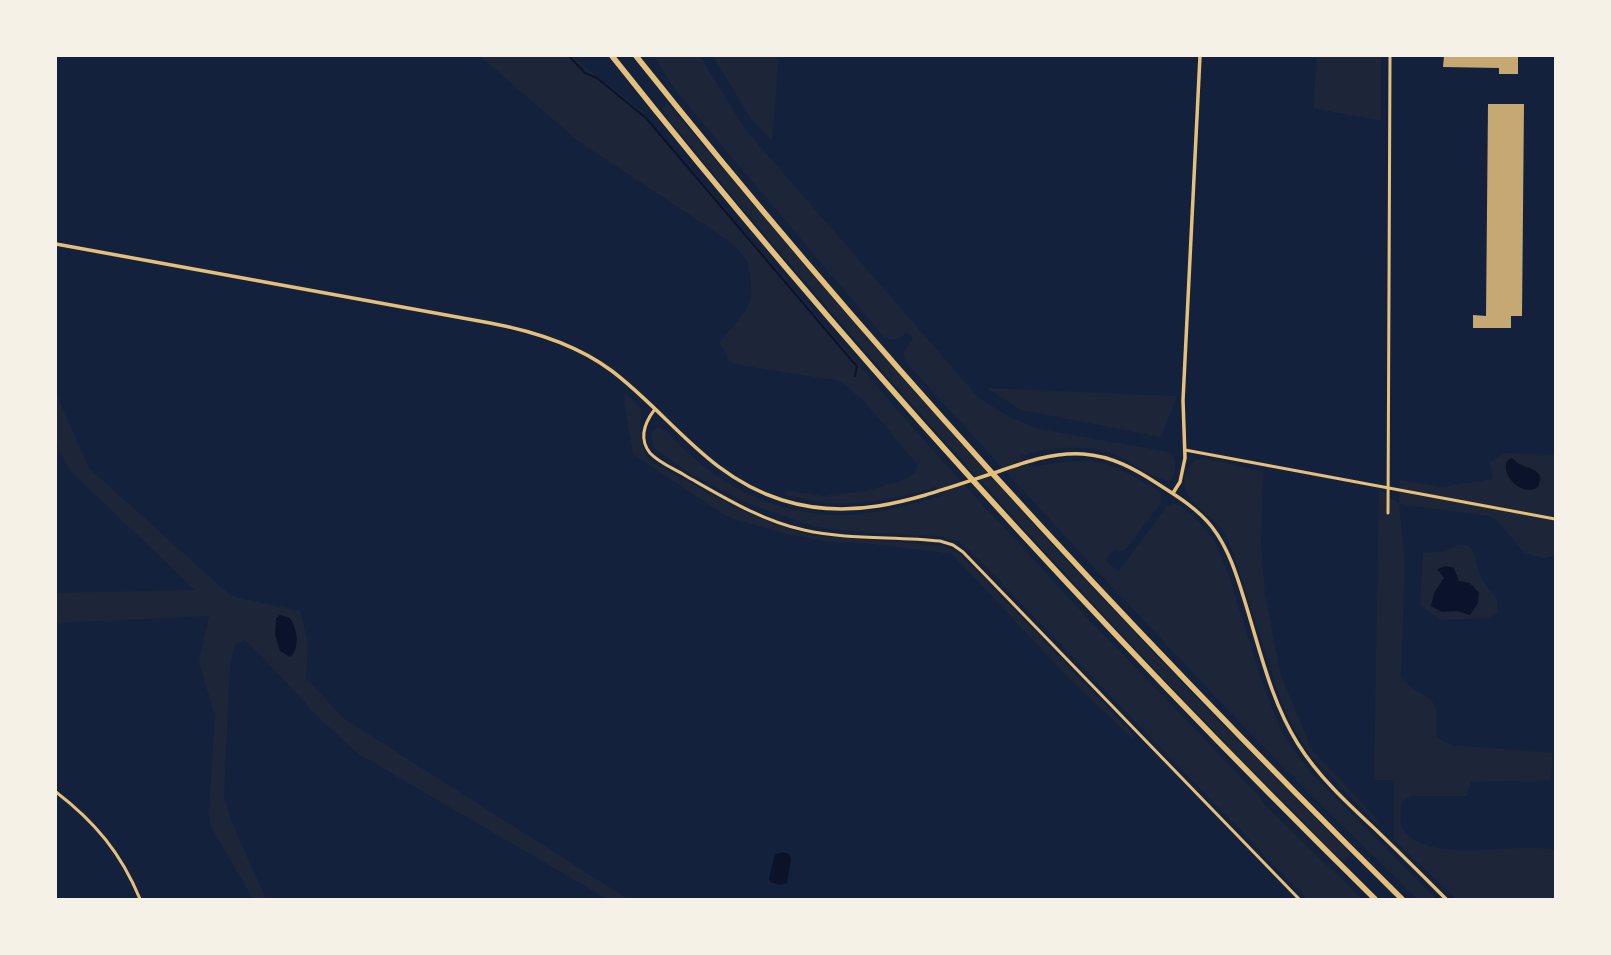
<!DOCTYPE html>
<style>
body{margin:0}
#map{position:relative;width:1611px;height:955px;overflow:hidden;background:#14213d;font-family:"PT Sans Narrow",sans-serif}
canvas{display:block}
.frame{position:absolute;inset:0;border:57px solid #f6f1e7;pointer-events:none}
</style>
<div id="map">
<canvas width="1611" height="955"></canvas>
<div class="frame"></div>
</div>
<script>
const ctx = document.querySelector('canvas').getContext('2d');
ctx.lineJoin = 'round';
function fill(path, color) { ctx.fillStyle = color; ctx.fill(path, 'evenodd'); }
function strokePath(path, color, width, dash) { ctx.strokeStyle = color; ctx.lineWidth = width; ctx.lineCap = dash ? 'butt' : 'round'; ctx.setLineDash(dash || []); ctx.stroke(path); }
fill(new Path2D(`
 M480,56H573L584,66L643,112L893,405L958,478L1081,611L1259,796L1264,804L1362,899H1307L976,557L959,542L940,536L854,532L812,526L745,502L686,471L655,449L651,438L652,432L658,427L664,430C681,446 698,463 717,476C758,504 812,520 861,514C890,511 917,503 944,495L936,487C901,497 864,506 826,503C812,501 798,497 784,495L785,490L823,496L865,491L901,481L914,474L918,465L864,401L840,381L739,365L728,361L724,349L719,343L744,313L750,301L751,284L748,262L733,244L578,141Z
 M654,56H700L745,129L978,397L1007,416L1039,429L1169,452C1178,458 1176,472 1171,481C1153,480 1137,465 1122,458C1089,442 1054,447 1020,456L1031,467C1057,463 1088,456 1114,467C1129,473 1144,482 1158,490L1162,498L1161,503L1126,549L1120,552L1115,550L1109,554L1106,562L1119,571L1167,506L1175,504L1180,505L1199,522L1215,542L1228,573L1259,672L1260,677L1282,733L1309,771L1436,899H1417L1296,780L1293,775L1287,771C1157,637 1031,500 906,362L903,352L913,339L907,332C900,338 894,343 884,337L712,134L674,88Z
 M713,56H779L772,140L751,119Z
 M1317,56H1381V121L1313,108Z
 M667,103L871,342L1055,548L1185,686L1348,851L1350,855L1345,861C1330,854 1316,835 1305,823C1271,790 1238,756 1206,723C1019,529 840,328 669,120L663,108Z
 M987,388L1173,396H1177L1161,437L1021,410Z
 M56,393L89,468L231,596L300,611L308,643L306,678L343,718L628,899H607L357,753L318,717L259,653L244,640L235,645L230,665L224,796L231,820L266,899H253L211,827L209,811L215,716L199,662L209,616L56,623V593L195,590L70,471L56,443Z
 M626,394L642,409C639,430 639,442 650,461C704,489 757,525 818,536L944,546L960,554L1134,735L1131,738L1062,671L952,554L872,544L832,542L790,535L728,517L633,454L624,400Z
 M1503,453L1555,455V556L1544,558L1524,553L1499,522L1489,516L1399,504L1405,562L1401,676C1409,691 1432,694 1435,707C1438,715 1436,729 1437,738L1451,745L1553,753L1550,780L1471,782L1467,796H1411L1402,802C1401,809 1399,823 1403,829C1426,866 1519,841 1555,850V899H1456L1394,840V780H1374L1379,489L1399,504L1400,480L1441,487L1493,479L1490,463Z
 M1207,459L1263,471L1261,545L1265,594L1280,673L1312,750L1374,816L1379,826L1310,755L1293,727L1281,700L1233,552C1229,545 1226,536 1222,530C1205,506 1165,493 1195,460Z
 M1458,545H1468L1473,551L1481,578L1497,599L1498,614L1487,618L1440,620L1420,605L1423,553L1445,551Z`), '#1d2539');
fill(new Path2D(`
 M1511,458C1515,460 1516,462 1519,464C1530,470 1546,469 1538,487C1524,498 1500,476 1507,461Z
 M1446,566L1454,568L1459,581L1470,583L1479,593L1478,603L1470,615L1457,611L1442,612L1431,606L1434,593L1444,578L1437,569Z
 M280,615L290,618C297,629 301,647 290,657L280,651L275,635L276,618Z
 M783,852L789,854L791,859L787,883L780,885L770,882L769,878L775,854Z`), '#0b132b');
strokePath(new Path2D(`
 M569,56L585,73L597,78L646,118L853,362L857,366L855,376`), '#0b132b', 2);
fill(new Path2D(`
 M1444,56H1518V74H1499V68L1443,67Z
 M1488,104H1524L1522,316H1511V328H1473V315L1486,316Z`), '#c6a872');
strokePath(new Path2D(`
 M655,409C645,422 638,438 650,453C659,463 675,469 686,476C723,497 762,521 804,530C848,540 895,536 940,541L953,545L963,552L1299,899
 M1185,450L1555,519
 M1388,513L1390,56
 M56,792C95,822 121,853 140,899`), '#e5c07b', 3);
strokePath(new Path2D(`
 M56,244L490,323C533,331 576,344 612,371C671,416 707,476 782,500C858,524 925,495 997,472C1025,462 1053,452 1083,454C1112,456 1135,469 1158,484C1177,496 1198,509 1212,527C1229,549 1237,576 1245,602C1260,650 1271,701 1298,744C1318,776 1346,802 1374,828C1398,851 1422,875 1446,899
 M1173,493L1180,482L1185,458L1183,400L1200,56`), '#e5c07b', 3.5);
strokePath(new Path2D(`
 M612,56C848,353 1105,633 1375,899
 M636,56C873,353 1132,633 1402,899`), '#e5c07b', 5.5);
</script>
